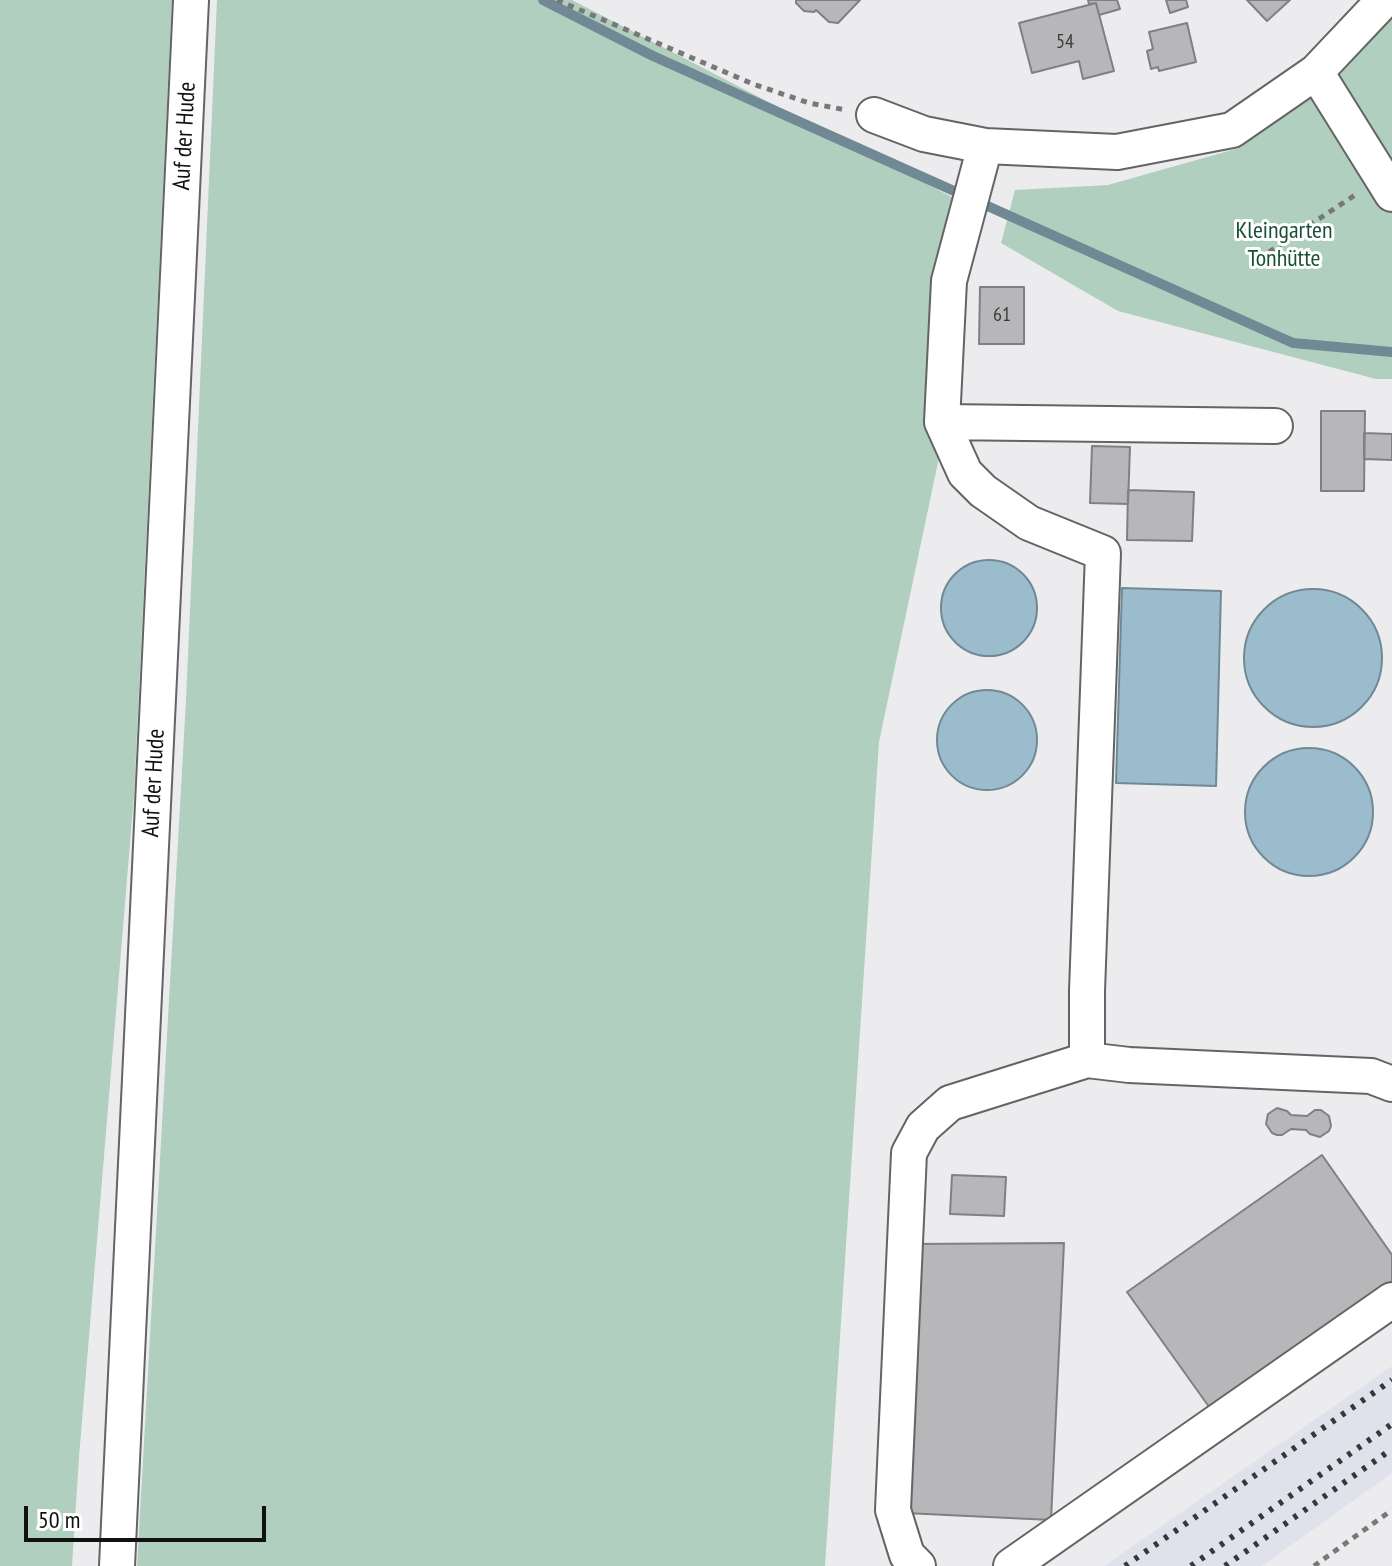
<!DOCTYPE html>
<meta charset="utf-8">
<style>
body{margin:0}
#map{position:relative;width:1392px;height:1566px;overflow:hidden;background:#ececee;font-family:"PT Sans Narrow",sans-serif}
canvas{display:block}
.scale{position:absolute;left:24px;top:1506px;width:242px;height:36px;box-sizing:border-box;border:4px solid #101111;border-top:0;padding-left:10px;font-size:24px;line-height:28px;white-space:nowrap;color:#101111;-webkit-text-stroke:6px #fff;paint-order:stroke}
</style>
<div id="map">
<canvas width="1392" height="1566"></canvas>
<div class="scale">50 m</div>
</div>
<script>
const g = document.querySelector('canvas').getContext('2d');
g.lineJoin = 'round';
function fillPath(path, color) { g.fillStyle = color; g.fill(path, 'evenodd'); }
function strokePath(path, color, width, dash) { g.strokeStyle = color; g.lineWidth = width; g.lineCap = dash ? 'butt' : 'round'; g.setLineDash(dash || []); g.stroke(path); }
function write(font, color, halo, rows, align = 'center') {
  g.font = font + ' "PT Sans Narrow",sans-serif'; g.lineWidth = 6; g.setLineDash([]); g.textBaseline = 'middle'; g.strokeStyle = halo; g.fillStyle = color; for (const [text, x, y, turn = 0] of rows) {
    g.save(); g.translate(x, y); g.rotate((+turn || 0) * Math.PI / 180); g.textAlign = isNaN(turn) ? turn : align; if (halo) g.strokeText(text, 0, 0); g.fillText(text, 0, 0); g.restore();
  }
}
const built = new Path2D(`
 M1392,1366V1473L1262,1566H1104Z`);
const green = new Path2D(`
 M0,0H172L134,795L79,1457L72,1566H0Z
 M217,0H572L975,209L948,415L879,742L825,1566H137L186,700Z
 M1392,14V379H1376L1118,311L1001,243L1015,190L1108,185L1239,148L1341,69Z`);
const water = new Path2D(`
 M941 608a48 48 0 1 1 96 0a48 48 0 1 1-96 0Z
 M1122,588L1221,591L1216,786L1116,783Z
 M1244 658a69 69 0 1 1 138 0a69 69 0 1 1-138 0Z
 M937 740a50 50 0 1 1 100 0a50 50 0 1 1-100 0Z
 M1245 812a64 64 0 1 1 128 0a64 64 0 1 1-128 0Z`);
const stream = new Path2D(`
 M543,0L653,56L1293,343L1392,352`);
const building = new Path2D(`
 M796,0H860L838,23L829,22L816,10L814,12L804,11L796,3Z
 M1088,0H1117L1120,9L1099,15L1096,3L1089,4Z
 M1166,0H1186L1188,7L1170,13Z
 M1247,0H1290L1267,21Z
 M1096,3L1114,71L1083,79L1079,61L1032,73L1019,23Z
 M1187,23L1196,62L1159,71L1158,67L1151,69L1147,51L1153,49L1149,32Z
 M980,287H1024V344H979Z
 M1321,411H1365L1364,491H1321Z
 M1364,433L1392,434V460L1364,459Z
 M1092,446L1130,447L1128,504L1090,503Z
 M1128,490L1194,492L1192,541L1127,540Z
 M1277,1108L1287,1111L1291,1115L1307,1116L1315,1110H1321L1329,1116L1331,1126L1329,1131L1320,1137L1310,1134L1306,1130L1291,1129L1282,1135H1277L1272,1133L1266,1124L1268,1114Z
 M1322,1155L1392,1255V1285L1212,1411L1127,1292Z
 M952,1175L1006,1177L1004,1216L950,1214Z
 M1064,1243L1051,1520L905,1513L913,1244Z`);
const path = new Path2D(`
 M557,0L753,84L809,103L846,110
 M1269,252L1355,195
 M1314,1566L1392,1510`);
const minor = new Path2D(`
 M1316,72L1392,194
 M874,115L924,134L985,146L1117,152L1232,130L1316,72L1384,0
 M985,146L949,281L942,422L965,473L983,491L1029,523L1103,553L1087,991V1060
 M942,422L1275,426
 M117,1566L191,0
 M918,1566L907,1555L893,1510L909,1153L923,1127L950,1103L1087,1060L1129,1065L1371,1076L1392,1084
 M1011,1566L1392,1300`);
const rail = new Path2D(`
 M1125,1566L1392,1380
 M1191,1566L1392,1424
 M1225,1566L1392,1449`);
const numberNames = [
 ["54",1065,42],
 ["61",1002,315]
];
const streetNames = [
 ["Auf der Hude",185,136,-87],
 ["Auf der Hude",154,783,-87]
];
const parkNames = [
 ["Kleingarten",1284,231],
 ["Tonhütte",1284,259]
];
fillPath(built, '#e0e2eb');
fillPath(green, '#b0cfbe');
fillPath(water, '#9bbccd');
strokePath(water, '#718995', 2);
strokePath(stream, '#718995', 10);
fillPath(building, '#b7b7b9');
strokePath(building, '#7f8081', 2);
strokePath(minor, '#646465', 38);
strokePath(path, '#787879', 5, [6, 6]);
strokePath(minor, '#fff', 34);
strokePath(rail, '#363737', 6, [4, 8]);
write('20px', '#3a3a3b', null, numberNames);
write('24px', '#101111', '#fff', streetNames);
write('24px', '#165037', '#fff', parkNames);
</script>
